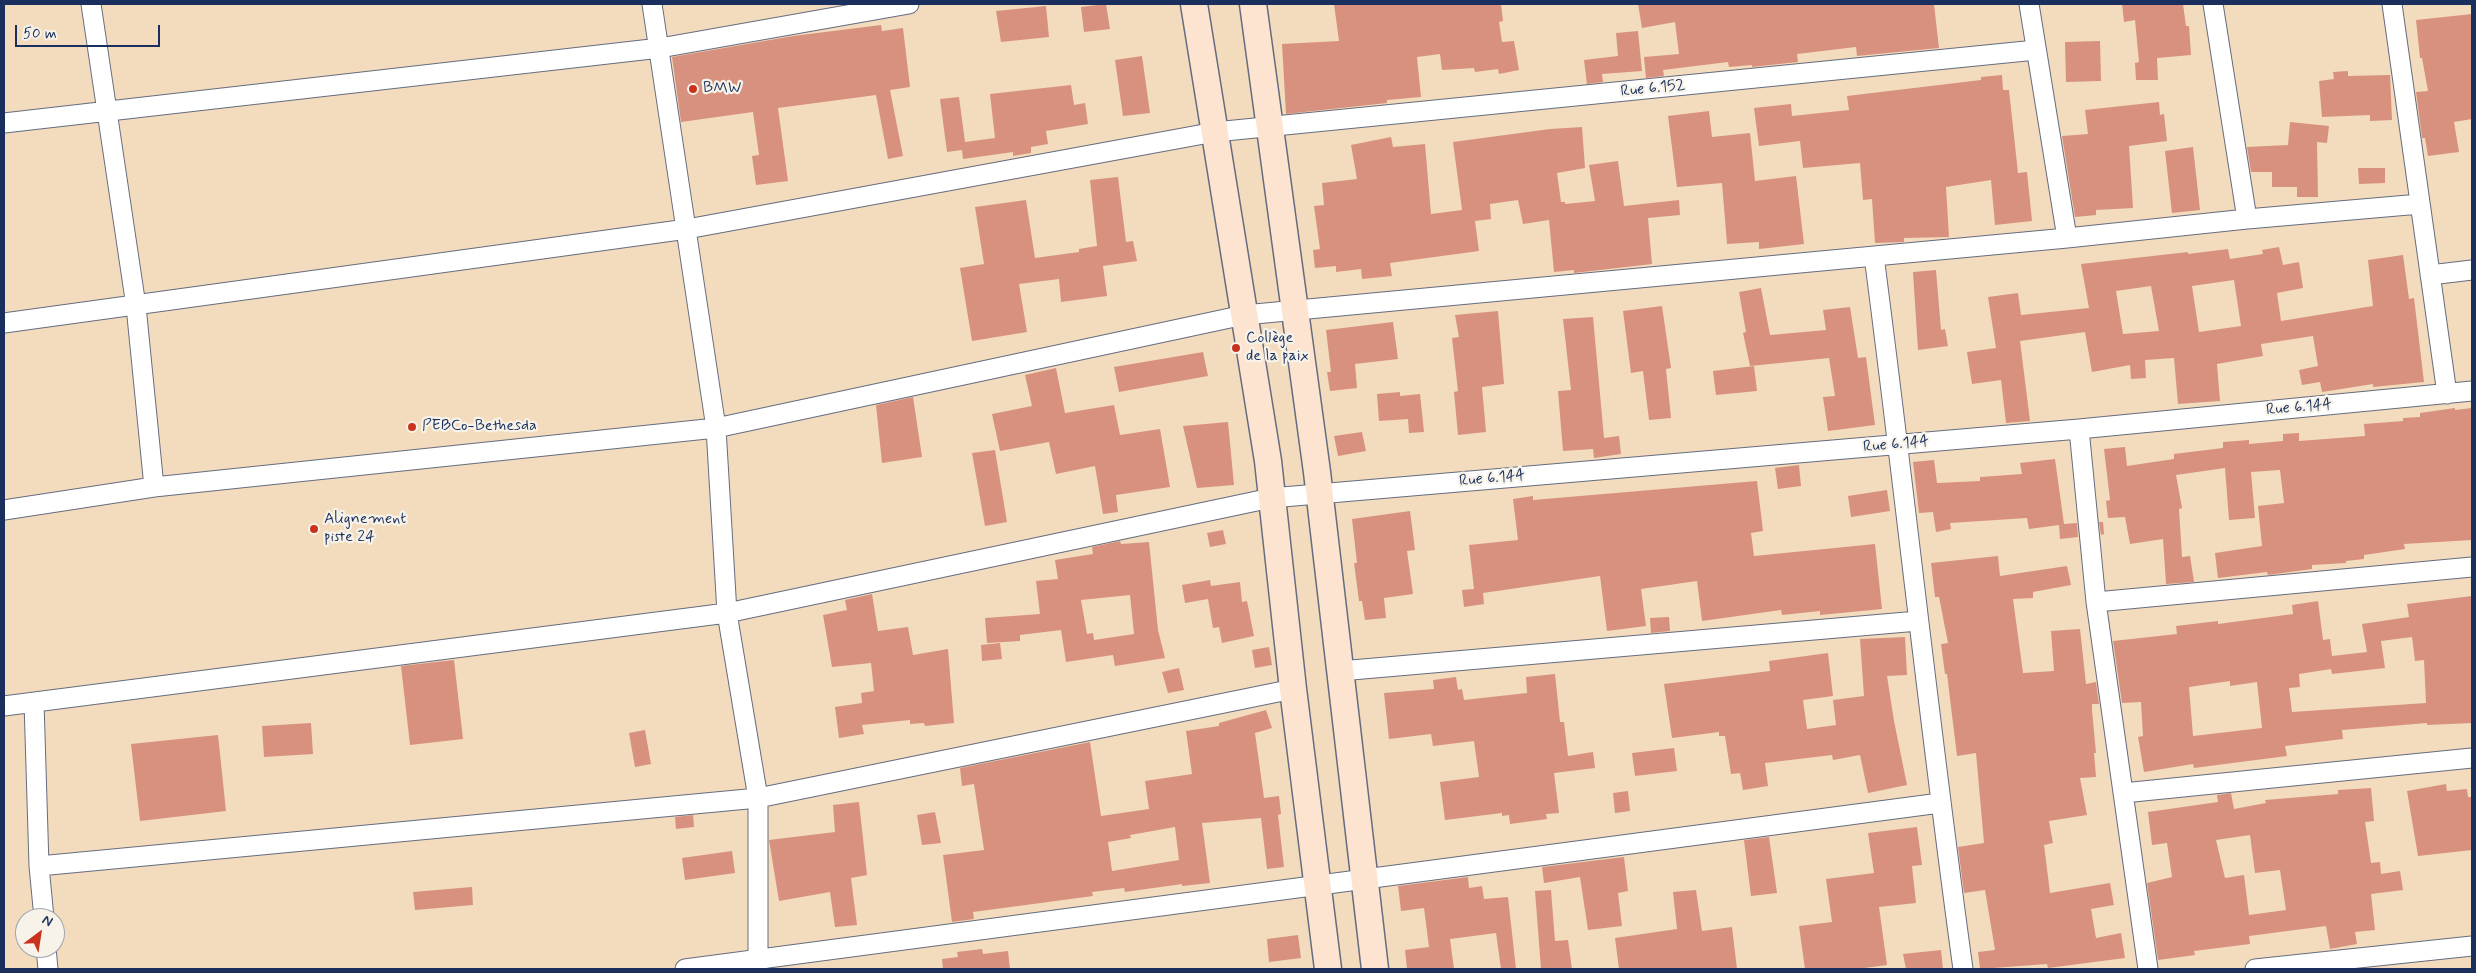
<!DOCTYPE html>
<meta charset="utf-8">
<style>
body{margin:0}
#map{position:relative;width:2476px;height:973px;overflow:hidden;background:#f2dcbd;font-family:Mynerve,sans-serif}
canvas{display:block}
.frame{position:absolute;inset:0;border:5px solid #1b2f5e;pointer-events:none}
.north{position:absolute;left:15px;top:908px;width:50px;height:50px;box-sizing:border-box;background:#f7f3e8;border:1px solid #9fa5b1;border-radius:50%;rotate:31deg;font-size:14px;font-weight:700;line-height:20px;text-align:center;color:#1b2f5e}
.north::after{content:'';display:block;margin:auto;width:18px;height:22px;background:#c8321e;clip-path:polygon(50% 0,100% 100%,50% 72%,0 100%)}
.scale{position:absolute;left:15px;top:25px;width:145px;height:22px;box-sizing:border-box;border:2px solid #1b2f5e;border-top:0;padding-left:6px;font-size:15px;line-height:18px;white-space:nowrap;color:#1b2f5e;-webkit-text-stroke:4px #f7f3e8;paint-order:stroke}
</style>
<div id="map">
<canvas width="2476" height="973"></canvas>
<div class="frame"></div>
<div class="north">N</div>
<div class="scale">50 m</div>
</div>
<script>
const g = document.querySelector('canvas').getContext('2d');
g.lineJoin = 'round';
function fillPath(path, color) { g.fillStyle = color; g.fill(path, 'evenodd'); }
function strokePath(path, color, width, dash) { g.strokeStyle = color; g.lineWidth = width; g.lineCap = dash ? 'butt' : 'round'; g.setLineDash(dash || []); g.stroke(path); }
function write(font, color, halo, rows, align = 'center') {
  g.font = font + ' Mynerve,sans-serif'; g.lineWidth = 4.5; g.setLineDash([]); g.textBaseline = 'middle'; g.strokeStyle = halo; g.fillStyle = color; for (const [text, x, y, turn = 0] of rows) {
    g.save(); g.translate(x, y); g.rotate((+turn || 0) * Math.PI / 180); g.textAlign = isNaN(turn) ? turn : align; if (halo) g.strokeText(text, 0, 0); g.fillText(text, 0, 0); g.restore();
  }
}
const building = new Path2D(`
 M1106,4L1110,29L1084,32L1081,7Z
 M1334,4H1501L1503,21L1499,22L1502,42L1514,41L1519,70L1499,74L1498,69L1475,72L1474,68L1442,70L1440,54L1417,57L1421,97L1387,100V103L1286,114L1282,44L1339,41Z
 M1638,4H1934L1939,48L1857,56L1856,47L1797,54L1798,62L1752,67V65L1729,67L1728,62L1663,70L1664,76L1646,78L1644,57L1679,54L1675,22L1642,28Z
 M2122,4H2183L2186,26H2189L2191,55L2157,58L2158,80H2136L2135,63L2139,62L2135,20L2124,22Z
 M1046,6L1049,37L1001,42L996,11Z
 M2472,14V119L2454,122L2459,152L2428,156L2425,138H2422L2416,92L2428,91L2422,58H2420L2416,20Z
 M881,25L882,31L903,28L910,87L890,90L903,156L888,159L876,95L778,108L788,181L756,185L752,156L759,155L753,112L681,122L672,57L793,36Z
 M1638,31L1642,71L1602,74L1603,82L1587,84L1584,60L1618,56L1616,33Z
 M2100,41L2101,81L2066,82L2065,42Z
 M1142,56L1150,113L1123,116L1115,60Z
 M2348,71V76L2390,75L2392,120L2370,121V115L2322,117L2319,81L2334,79L2333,72Z
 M2002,75L2003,90H2009L2018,173L2027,172L2032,221L1995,225L1991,180L1946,187L1949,237L1904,238V242L1875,243L1872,199L1863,200L1860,163L1803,168L1800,141L1759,146L1754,108L1791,104L1792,116L1849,110L1847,96L1981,80V77Z
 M1071,85L1074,105L1085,103L1088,124L1046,131L1048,144L1031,147V153L1013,156V152L963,159L962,150L947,152L940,99L959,97L965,142L995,138L990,94Z
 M2159,102L2160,115L2164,114L2167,141L2129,146L2133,208L2096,210V215L2075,217L2062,136L2088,134L2085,110Z
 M1709,111L1712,137L1750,133L1755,181L1796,176L1804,244L1759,249V242L1727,244L1722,183L1677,187L1668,116Z
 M2290,122L2329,126L2327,143L2317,142L2318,197H2297V187H2272V172H2251L2247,147L2288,145Z
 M1582,127L1585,168L1557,173L1561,202H1565V204L1595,201L1589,165L1618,161L1624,206L1679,200L1680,215L1648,218L1652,264L1574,273V270L1554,272L1549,220L1523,224L1518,200L1490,204L1491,219L1475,221L1479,251L1390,263L1392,276L1362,279L1361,269L1336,272V266L1315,268L1313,250L1320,249L1314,206L1324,205L1322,183L1357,179L1351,145L1391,137L1393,147L1425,144L1431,214L1462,210L1453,142L1550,129Z
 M2193,147L2200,210L2172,213L2165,151Z
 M2358,168H2385V183L2359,184Z
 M1118,177L1126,242L1133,241L1137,261L1103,266L1107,296L1061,302L1059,279L1019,284L1027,332L972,341L960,268L984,264L975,207L1026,200L1035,258L1079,252V249L1097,246L1090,180Z
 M2279,247L2283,265L2299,262L2303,288L2277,293L2281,321L2373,306L2368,260L2403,255L2409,299L2414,298L2424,382L2373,387V384L2322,392L2320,382L2302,385L2299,370L2318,366L2313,336L2261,344L2263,356L2217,364L2220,401L2178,404L2174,358L2145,360L2146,378L2131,379L2130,365L2092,372L2085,332L2020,341L2030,421L2006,423L2001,380L1972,384L1967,352L1996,348L1988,297L2018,293L2021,315L2089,308L2081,264L2188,252V254L2228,249L2230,259L2263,254L2262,250ZM2234,280L2241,326L2199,332L2192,286ZM2151,286L2159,331L2123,334L2116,291Z
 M1936,270L1941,330L1945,329L1948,346L1918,350L1913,272Z
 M1761,288L1770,335L1826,330L1823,310L1850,307L1858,358L1866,357L1875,425L1828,431L1823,397L1835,396L1829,358L1750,366L1743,333L1746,332L1739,292Z
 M1662,306L1671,368L1666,369L1671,418L1649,420L1643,371L1631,373L1623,311Z
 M1498,311L1504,384L1482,387L1486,432L1458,435L1454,392L1458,391L1452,338L1459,337L1455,315Z
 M1593,317L1604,438L1619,436L1621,454L1594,458L1593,449L1563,451L1558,391L1571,390L1563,319Z
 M1393,322L1398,359L1355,364L1357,388L1330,391L1327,372H1331L1326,330Z
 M1203,352L1208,376L1119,392L1114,367Z
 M1754,366L1757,391L1716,395L1713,371Z
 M1056,368L1065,413L1114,405L1120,435L1160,429L1170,487L1116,495L1118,512L1103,514L1095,466L1056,474L1049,442L1000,451L992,414L1032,406L1025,375Z
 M1400,392V396L1420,394L1424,432L1409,433L1408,419L1379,421L1377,394Z
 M913,397L922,457L882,463L876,405Z
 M2455,408V410L2472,408V540L2404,544L2405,549L2364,555V559L2346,561V563L2312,565V569L2268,575L2267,572L2218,578L2215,553L2262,546L2258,506L2284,503L2280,470L2251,472L2255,518L2229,520L2225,468L2176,475L2182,508L2179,509L2182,557L2190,556L2194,582L2166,584L2163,539L2130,544L2125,517L2108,518L2106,501L2110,500L2104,449L2125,447L2127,466L2174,459V454L2223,448V442L2249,440V444L2283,441V434L2299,433V441L2365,436L2364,424L2403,421V418L2420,417V413Z
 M1228,422L1234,485L1197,488L1183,426Z
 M1362,432L1366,451L1338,456L1334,436Z
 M995,450L1007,522L985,526L972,453Z
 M2055,459L2064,524L2077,523L2078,537L2060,539L2059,525L2029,529L2027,518L1950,523L1951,529L1936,532L1933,512L1919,513L1913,462L1934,460L1937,483L1980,481V477L2022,474L2020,463Z
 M1799,465L1801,486L1778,489L1775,468Z
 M1757,481L1763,531L1751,533L1754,556L1875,544L1882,609L1820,615V611L1782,615L1781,610L1702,621L1697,581L1641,589L1646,626L1607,631L1600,576L1483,593L1484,604L1464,607L1462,590L1474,589L1469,545L1518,540L1513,499L1533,496V500Z
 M1887,490L1890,511L1851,517L1848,496Z
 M1410,511L1415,550L1407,551L1413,594L1384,598L1386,618L1365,620L1362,601H1359L1354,563H1357L1352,519Z
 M2099,522H2103L2104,534L2101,535Z
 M1223,530L1226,544L1210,547L1207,533Z
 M1120,541L1121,544L1149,542L1158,630L1165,658L1115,666L1113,655L1066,662L1061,630L1020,635V641L987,643L985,618L1040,614L1036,581L1058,579L1055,560L1093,554L1092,547ZM1130,595L1134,634L1094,640L1093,633L1087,634L1081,600Z
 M1998,556L2000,576L2067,566L2071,585L2033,592V598L2013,599L2023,673L2054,671L2051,631L2080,629L2086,684L2096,682L2099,704H2092V710L2096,753H2094L2096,777L2080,778L2087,815L2049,821L2053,843L2044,845L2050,893L2110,883L2114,905L2091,909L2096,938L2121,933L2125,958L2048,968L2047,964L1980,969L1978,952L1995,950L1985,890L1964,893L1958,847L1984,843L1976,753L1957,756L1947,674H1945L1941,644L1948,643L1939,597H1935L1931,563Z
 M1210,580L1211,586L1240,582L1242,602L1247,601L1254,636L1222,643L1219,627L1213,628L1208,599L1185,603L1182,585Z
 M872,594L878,631L908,627L913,655L948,649L954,723L925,726L924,723L910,724V720L862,725L864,734L839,738L835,707L862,703L861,693L874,691L871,663L832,667L823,615L847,610L845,600Z
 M2472,596V723L2427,725V723L2342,730L2343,739L2285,746L2287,756L2194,768L2193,764L2144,772L2138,737L2143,736L2141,702L2122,703L2113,641L2177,634L2176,626L2218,621V624L2293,614L2292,605L2318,601L2323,640L2330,639L2332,656L2367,652L2362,624L2409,617L2407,604ZM2412,637L2415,661L2424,660L2426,703L2292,712L2289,688L2300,687L2299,674L2331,669L2332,674L2385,668L2381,641ZM2230,681V686L2257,682L2262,728L2193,736L2189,687Z
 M1669,617L1670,631L1651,633L1650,618Z
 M1905,637L1907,675L1887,676L1894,721L1907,785L1868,793L1860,755L1833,760L1832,755L1765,763L1768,786L1743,790L1740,773L1731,774L1725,736H1719V732L1672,738L1664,684L1770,671L1769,661L1828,653L1833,696L1803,700L1807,729L1836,725L1833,700L1864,696L1860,639Z
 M1000,643L1002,659L982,661L981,645Z
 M1269,647L1272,665L1255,668L1252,650Z
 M454,660L463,739L410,745L401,666Z
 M1179,668L1184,690L1168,693L1162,672Z
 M1555,674L1560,722H1564L1568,756L1593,752L1595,768L1554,773L1559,813L1546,814L1547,819L1510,824L1509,815L1502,816V813L1445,820L1440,782L1479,777L1474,741L1433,746L1431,734L1389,739L1384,693L1434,689L1433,680L1456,677L1458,690L1462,689L1464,700L1527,693L1526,677Z
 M1266,710L1272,728L1255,733L1264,798L1279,796L1281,814L1278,815L1284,867L1267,869L1261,818L1202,823L1210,883L1182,886V884L1125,892L1124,888L1092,892L1093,896L973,912L974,919L952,922L943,855L984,850L974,784L962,786L960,768L1090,742L1101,816L1149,809L1145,781L1192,774L1186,731L1219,726V723ZM1175,827L1179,860L1112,871L1108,842L1131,838L1130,835Z
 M311,723L313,754L264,757L262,726Z
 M645,730L651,764L635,767L629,733Z
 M218,735L226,811L140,821L131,744Z
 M1674,748L1677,771L1635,776L1632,753Z
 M2446,784L2447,791L2467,789L2468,797H2472V850L2418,856L2407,791Z
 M2371,788L2374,821L2365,822L2371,863L2380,862L2381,874L2400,871L2403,890L2371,894L2375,930L2355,932L2357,944L2330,949L2326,926L2249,936L2250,944L2194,951L2195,955L2158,960L2147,883L2172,877L2167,843L2152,845L2148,812L2218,802L2217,795L2231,793L2234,809L2266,803L2265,800L2338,794V790ZM2250,835L2255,873L2280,870L2286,910L2249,915L2244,875L2225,878L2216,840Z
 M1628,791L1630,811L1615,813L1613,793Z
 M859,802L867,875L851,878L857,925L835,927L830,892L779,901L769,840L835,832L833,805Z
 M935,812L941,843L922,845L917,815Z
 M693,815L694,827L676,829L675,817Z
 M1917,827L1922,865L1912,866L1916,903L1879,907L1887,965L1857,969H1805L1799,926L1832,922L1826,879L1874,873L1868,833Z
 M1769,837L1777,893L1751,896L1744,840Z
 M732,851L735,873L685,880L682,858Z
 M1624,857L1628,891L1618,893L1622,926L1588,930L1580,877L1544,883L1542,867Z
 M1468,877L1469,888L1482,886L1484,899L1508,897L1516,969H1501L1496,933L1450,939L1454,969H1407L1405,950L1429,947L1424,908L1401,911L1398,886Z
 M472,887L473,905L415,910L413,892Z
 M1551,890L1555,941L1568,940L1572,969H1541L1535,891Z
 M1696,890L1702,931L1732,927L1737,969H1619L1615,938L1677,929L1673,892Z
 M1298,935L1301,958L1269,962L1267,939Z
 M982,949L983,954L1008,951L1010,969H943L942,959L958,957L957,952Z
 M1941,950L1943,969H1906L1903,954Z`);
const minor = new Path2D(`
 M91,4L136,306L154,487
 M652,4L716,428L727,613L758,798V969
 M2029,4L2067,238
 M2213,4L2247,219
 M2392,4L2447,394
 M4,123L660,48L909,4
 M1874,256C1905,493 1930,732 1963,969
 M2430,275L2472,270
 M4,323L687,229L1215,132L2036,50
 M2079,429L2096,602L2148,969
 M4,510L154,487L716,428L1244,315L2067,238L2247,219L2420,204
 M2096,602L2472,567
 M1340,671L1918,621
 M34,702L39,866L44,918
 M4,706L727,613L1271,498L2079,429L2472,391
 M2123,793L2472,758
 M39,866L758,798L1293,689
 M46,948L48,969
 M685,969L1940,803
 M2255,969L2472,946`);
const secondary = new Path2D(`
 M1194,4L1268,461L1293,689L1328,969
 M1253,4L1317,472L1375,969`);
const markers = [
 [693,89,5,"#c8321e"],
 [1236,348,5,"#c8321e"],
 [412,427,5,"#c8321e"],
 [314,529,5,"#c8321e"]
];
const poiNames = [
 ["BMW",703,89],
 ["Collège",1246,339],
 ["de la paix",1246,357],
 ["PEBCo-Bethesda",422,427],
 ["Alignement",324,520],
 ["piste 24",324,538]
];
const streetNames = [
 ["Rue 6.152",1653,89,-6],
 ["Rue 6.144",2299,408,-5],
 ["Rue 6.144",1896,445,-5],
 ["Rue 6.144",1492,479,-5]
];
fillPath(building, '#d8917f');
strokePath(minor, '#666c7f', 21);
strokePath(secondary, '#666c7f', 29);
strokePath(minor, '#fff', 19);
strokePath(secondary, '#fde4d0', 26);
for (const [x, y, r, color] of markers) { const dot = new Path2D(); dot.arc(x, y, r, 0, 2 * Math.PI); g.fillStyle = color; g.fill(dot); strokePath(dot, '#f7f3e8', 2); }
write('16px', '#1b2f5e', '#f7f3e8', poiNames, 'left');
write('16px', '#1b2f5e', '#f7f3e8', streetNames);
</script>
